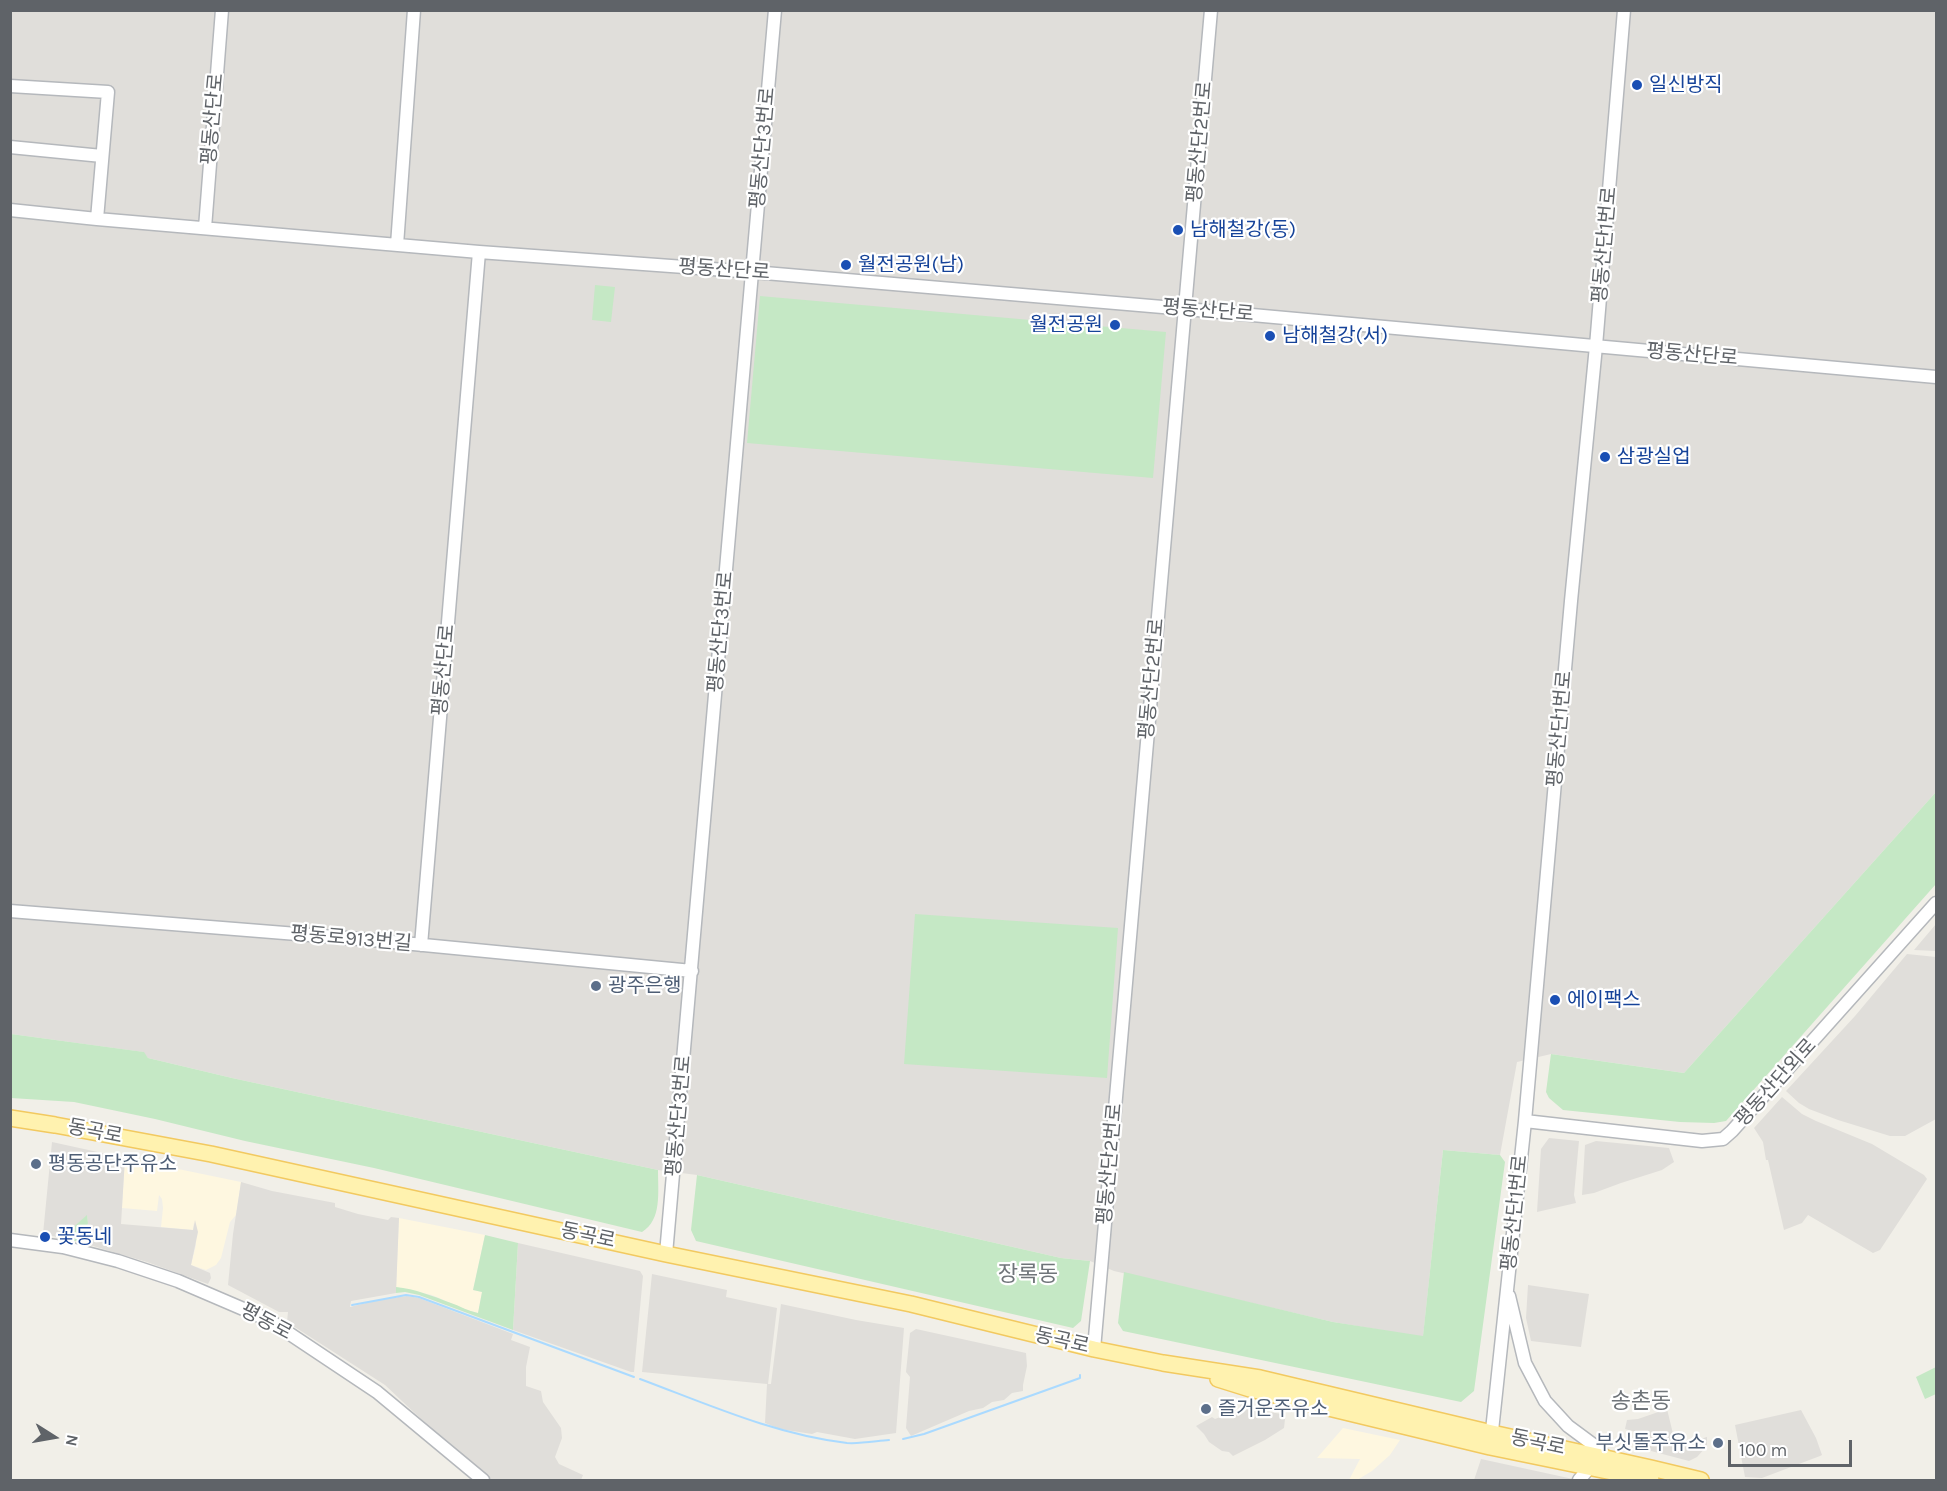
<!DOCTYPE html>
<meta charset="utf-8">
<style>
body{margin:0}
#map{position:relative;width:1947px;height:1491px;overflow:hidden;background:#f1efe8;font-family:Karla,sans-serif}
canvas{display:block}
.frame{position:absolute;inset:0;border:12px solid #5f6368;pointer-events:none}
.north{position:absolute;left:24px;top:1407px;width:60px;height:60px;-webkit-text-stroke:4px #fff;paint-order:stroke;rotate:101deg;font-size:16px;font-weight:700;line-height:24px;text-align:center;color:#5f6368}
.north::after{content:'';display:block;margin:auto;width:21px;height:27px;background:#5f6368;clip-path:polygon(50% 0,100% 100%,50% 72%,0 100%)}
.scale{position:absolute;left:1728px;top:1440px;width:124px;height:27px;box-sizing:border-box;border:3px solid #5f6368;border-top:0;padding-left:8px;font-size:18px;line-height:21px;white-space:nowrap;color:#5f6368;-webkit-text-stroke:4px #fff;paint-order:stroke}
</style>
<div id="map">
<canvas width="1947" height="1491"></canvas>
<div class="frame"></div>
<div class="north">N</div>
<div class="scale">100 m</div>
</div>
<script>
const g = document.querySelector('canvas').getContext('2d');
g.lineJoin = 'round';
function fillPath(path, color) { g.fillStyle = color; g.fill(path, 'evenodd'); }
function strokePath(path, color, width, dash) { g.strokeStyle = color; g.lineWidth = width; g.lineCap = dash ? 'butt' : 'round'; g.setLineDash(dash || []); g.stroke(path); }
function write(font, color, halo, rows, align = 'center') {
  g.font = font + ' Karla,"Noto Sans KR",sans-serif'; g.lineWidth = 4.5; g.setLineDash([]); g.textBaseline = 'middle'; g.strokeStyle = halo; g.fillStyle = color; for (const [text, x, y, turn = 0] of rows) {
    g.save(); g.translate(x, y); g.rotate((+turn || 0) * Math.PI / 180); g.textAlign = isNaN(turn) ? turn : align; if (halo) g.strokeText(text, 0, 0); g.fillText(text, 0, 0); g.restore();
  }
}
const commercial = new Path2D(`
 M125,1158L241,1182L236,1215L230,1222L221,1258L216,1265L206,1270L191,1265L196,1245L194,1222L193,1230L161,1227L163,1208L162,1199L159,1195L157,1211L122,1208Z
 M399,1218L485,1235L473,1290L482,1292L478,1313L467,1310L432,1295L396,1287Z
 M1343,1428L1400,1440L1390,1455L1372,1471L1357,1480H1349L1360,1459L1317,1458Z`);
const industrial = new Path2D(`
 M10,11H1936V792L1684,1073L1551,1054L1517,1062L1500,1155L1443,1150L1423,1337L1333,1322L1114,1271L1090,1261L1061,1258L697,1175L658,1170L232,1078L148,1058L143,1052L11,1034Z
 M1936,924V951L1914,950Z
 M1907,954L1936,957V1119L1905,1136H1890L1838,1120L1809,1109L1799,1103L1786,1091L1855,1016Z
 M1782,1097L1802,1114L1816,1121L1872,1144L1924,1175L1927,1179L1880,1250L1873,1253L1808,1215L1802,1223L1784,1230L1768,1160H1766L1763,1142L1754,1128Z
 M1549,1138L1579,1141L1574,1195L1576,1203L1537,1212L1541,1149Z
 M1596,1141L1669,1148L1674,1162L1662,1170L1621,1183L1594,1193L1582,1195L1585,1145Z
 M52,1142L125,1158L121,1224L193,1230L195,1220L198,1232L191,1265L210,1273L211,1278L208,1284L147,1262L83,1243L88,1223L87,1216L69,1231L67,1239L43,1234Z
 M241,1182L272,1191L335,1203V1207L358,1214L388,1220L391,1217L399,1218L396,1293L351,1301L350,1307L382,1299L407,1296L419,1298L513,1334L511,1340L530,1347L526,1367V1386L541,1391L543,1402L561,1428L562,1438L555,1457L559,1464L583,1475L581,1480H494L489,1479L438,1435L385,1385L287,1322L288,1312H279L228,1285L233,1234Z
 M518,1243L640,1271L643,1276L634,1372H631L513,1330Z
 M652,1274L727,1290L726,1297L777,1308L768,1384H771L781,1304L856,1320L904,1328L896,1433L855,1439L817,1432L812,1434L780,1429L765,1423L767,1384L642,1372Z
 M1528,1285L1589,1294L1581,1347L1531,1341L1526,1318Z
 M916,1329L1026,1353L1027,1366L1023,1385V1391L1012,1393L1004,1400L992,1402L983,1408L969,1411L911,1436L906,1428L910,1377L906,1372L910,1333Z
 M1241,1404L1268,1409L1270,1412L1281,1414L1285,1419L1284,1428L1265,1440L1233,1456L1229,1452L1222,1451L1209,1442L1204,1434L1196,1426L1212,1417L1215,1419L1239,1410Z
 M1667,1409L1676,1446L1707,1437V1446L1697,1457L1689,1461L1636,1447L1640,1433L1625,1429L1627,1420L1638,1419Z
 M1801,1410L1816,1438L1822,1455L1820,1456L1762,1478L1745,1477L1735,1425Z
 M1481,1459L1573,1479L1474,1480Z`);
const green = new Path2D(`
 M595,285L615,287L611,322L592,320Z
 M760,296L1166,332L1153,478L747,443Z
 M1936,792V884L1726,1121L1714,1123L1680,1122L1563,1110L1549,1098L1546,1092L1551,1054L1684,1073Z
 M915,914L1118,928L1107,1078L904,1064Z
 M11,1034L144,1052L148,1058L232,1078L658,1170C658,1192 662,1220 642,1232L374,1168L245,1141L155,1119L74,1102L11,1098Z
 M1443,1150L1500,1155L1505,1162L1474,1391L1461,1402L1123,1331L1118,1323L1124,1272L1333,1322L1423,1336Z
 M697,1175L1061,1258L1090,1261L1081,1321L1073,1328L696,1241L691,1230Z
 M87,1215L88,1223L83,1243L67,1239L69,1231Z
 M485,1235L518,1243L513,1330L419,1295L405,1292L396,1293V1287C415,1289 433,1296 451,1303C460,1306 468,1311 478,1313L482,1292L473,1290Z
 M1936,1367V1394L1925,1399L1916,1377Z`);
const stream = new Path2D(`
 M352,1305L406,1295L419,1297L634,1377
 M640,1379C707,1404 776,1435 847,1443C861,1444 876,1441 889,1440
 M903,1439L924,1434L1080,1378V1375`);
const minor = new Path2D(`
 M10,86L108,92L97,219
 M10,147L102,156
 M10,210L97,219L479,252L753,272L1186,309L1936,377
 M205,228L222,10
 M397,245L414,10
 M10,911L372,940L692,971
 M421,945L479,252
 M1525,1121L1702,1141L1723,1139L1732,1131L1936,903
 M10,1240L63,1247L118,1261L178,1281L269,1320L377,1392L483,1480
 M666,1254L775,10
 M1509,1296L1525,1363L1545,1401L1568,1426L1595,1446L1607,1458L1590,1467L1579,1480
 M1094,1349L1211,10
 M1491,1440L1525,1121L1571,601L1596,346L1624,10`);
const major = new Path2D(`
 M10,1118L55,1125L211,1154L666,1254L911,1304L1094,1349L1163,1363L1260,1378L1492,1433L1651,1468L1701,1480
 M1218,1379L1250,1389L1490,1447L1651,1480`);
const markers = [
 [1637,85,6,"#1a4fb4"],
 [1178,230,6,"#1a4fb4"],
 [846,265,6,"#1a4fb4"],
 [1115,325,6,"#1a4fb4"],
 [1270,336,6,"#1a4fb4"],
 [1605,457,6,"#1a4fb4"],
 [596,986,6,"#5c6f8a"],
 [1555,1000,6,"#1a4fb4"],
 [36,1164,6,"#5c6f8a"],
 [45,1237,6,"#1a4fb4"],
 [1206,1409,6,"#5c6f8a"],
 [1718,1443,6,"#5c6f8a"]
];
const transitNames = [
 ["일신방직",1649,85],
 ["남해철강(동)",1190,230],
 ["월전공원(남)",858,265],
 ["월전공원",1103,325,"right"],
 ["남해철강(서)",1282,336],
 ["삼광실업",1617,457],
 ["에이팩스",1567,1000],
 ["꽃동네",57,1237]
];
const streetNames = [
 ["평동산단로",213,119,-85],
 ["평동산단2번로",1200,142,-85],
 ["평동산단3번로",763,148,-85],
 ["평동산단1번로",1605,245,-85],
 ["평동산단로",724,270,4],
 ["평동산단로",1208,311,5],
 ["평동산단로",1692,355,5],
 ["평동산단3번로",721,632,-85],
 ["평동산단로",444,670,-85],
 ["평동산단2번로",1152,679,-85],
 ["평동산단1번로",1560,729,-85],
 ["평동로913번길",351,939,5],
 ["평동산단외로",1776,1083,-48],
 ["평동산단3번로",679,1116,-85],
 ["동곡로",95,1132,11],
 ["평동산단2번로",1110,1164,-85],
 ["평동산단1번로",1515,1213,-84],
 ["동곡로",588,1236,12],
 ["평동로",266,1322,28],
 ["동곡로",1062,1341,13],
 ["동곡로",1538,1443,12]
];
const serviceNames = [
 ["광주은행",608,986],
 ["평동공단주유소",48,1164],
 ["즐거운주유소",1218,1409],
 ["부싯돌주유소",1706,1443,"right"]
];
const quarterNames = [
 ["장록동",1028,1275],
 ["송촌동",1641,1402]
];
fillPath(commercial, '#fef7e0');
fillPath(industrial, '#e0deda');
fillPath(green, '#c5e8c5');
strokePath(stream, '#aadaff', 2);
strokePath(minor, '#b5b8bc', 15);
strokePath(major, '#f2c960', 18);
strokePath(minor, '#fff', 12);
strokePath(major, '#fff2af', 15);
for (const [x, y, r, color] of markers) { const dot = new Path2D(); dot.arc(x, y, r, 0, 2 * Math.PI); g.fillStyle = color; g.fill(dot); strokePath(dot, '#fff', 2); }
write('20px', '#164399', '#fff', transitNames, 'left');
write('20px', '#5f6368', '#fff', streetNames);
write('20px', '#4e5e75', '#fff', serviceNames, 'left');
write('22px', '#70757a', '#fff', quarterNames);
</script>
